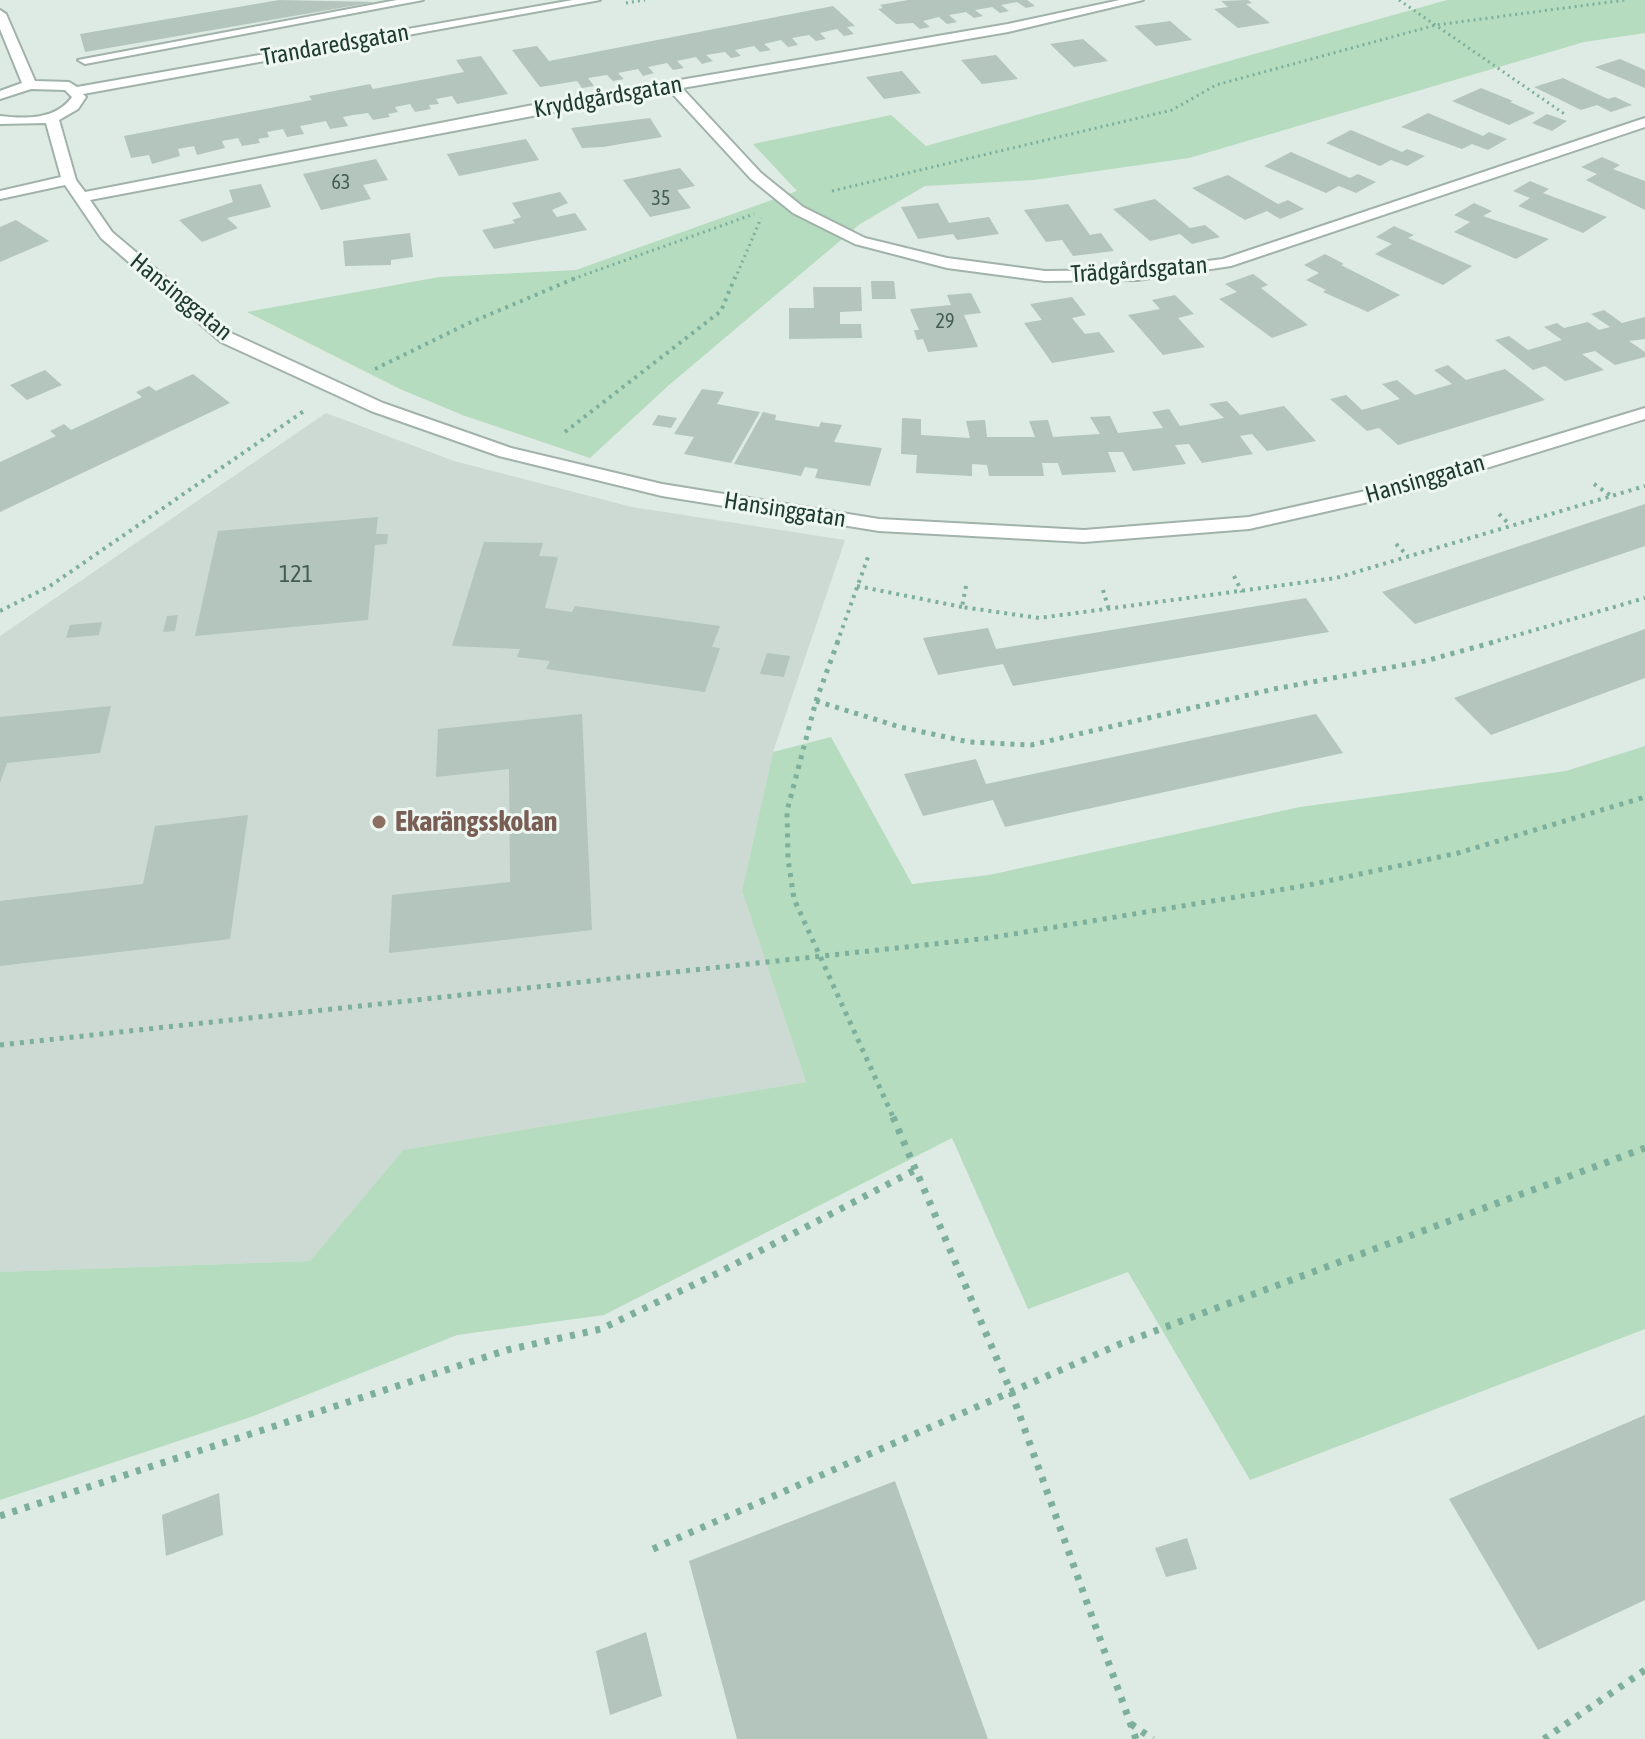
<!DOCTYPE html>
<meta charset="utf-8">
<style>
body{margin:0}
canvas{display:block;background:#deeae4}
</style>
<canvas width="1645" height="1739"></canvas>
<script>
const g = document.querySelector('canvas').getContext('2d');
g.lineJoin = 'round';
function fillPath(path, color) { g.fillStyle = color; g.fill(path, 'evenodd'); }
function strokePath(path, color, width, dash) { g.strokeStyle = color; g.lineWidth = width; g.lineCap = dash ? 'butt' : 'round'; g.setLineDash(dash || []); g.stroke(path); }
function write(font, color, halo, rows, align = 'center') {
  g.font = font + ' "Asap Condensed",sans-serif'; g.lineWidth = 6; g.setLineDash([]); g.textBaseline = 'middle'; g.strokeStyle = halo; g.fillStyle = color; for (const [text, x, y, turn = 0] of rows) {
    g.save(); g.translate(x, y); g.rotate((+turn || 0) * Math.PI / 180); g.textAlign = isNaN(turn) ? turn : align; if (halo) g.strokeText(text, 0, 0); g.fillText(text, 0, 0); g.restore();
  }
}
const built = new Path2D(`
 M326,413L454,461L632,507L845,540L773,752L742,891L806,1082L403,1150L310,1261L0,1272V636Z`);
const green = new Path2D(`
 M1447,0H1645V33L1584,42L1189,158L1034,180L925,186L860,224L669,385L590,458L465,416L400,389L247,312L439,277L576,270L797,191L753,144L891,115L926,146Z
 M831,737L912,884L989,875L1300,807L1566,771L1645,746V1329L1250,1480L1128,1272L1028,1309L952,1138L604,1315L457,1335L251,1417L0,1500V1272L310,1261L403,1150L806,1082L742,891L773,752Z`);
const building = new Path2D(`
 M279,0L375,2L85,52L80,34Z
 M908,0H1027L1035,6L1026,8L1017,2L1001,5L1009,11L1000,13L992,7L975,10L983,16L974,18L966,12L949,15L957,22L947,24L939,17L923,21L930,27L920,29L913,23L896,24L878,9L883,8L880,5Z
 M1248,0L1252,3L1246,4L1270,23L1238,28L1214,9L1228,7L1221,1Z
 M833,6L855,26L847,27L854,34L844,36L837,29L820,33L826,39L816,41L809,35L792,38L798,45L788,47L781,40L764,44L771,50L760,52L754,46L735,50L741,56L731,58L725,52L706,55L713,61L702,64L696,57L677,61L684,68L673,70L667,63L648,67L654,73L643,76L638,69L618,73L624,79L613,81L607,75L588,78L594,86L582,88L577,81L540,87L512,50L537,46L549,61Z
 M1170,21L1192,40L1156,46L1134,26Z
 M1083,39L1108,61L1074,67L1050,44Z
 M996,55L1018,79L982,84L961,60Z
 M481,56L508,94L457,104L452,96L436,99L439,104L429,105L431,109L415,112L410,104L395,107L398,112L388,114L390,117L373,120L368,113L353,115L343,117L348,126L330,129L326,121L300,126L304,134L287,137L283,129L267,132L269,137L258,139L260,143L242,146L238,138L222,141L225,148L197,155L194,146L178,149L180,156L152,164L149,155L131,158L124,136L312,100L309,96L370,84L373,89L464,72L456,60Z
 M1620,59L1645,70V88L1595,67Z
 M902,71L921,93L884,99L866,77Z
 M1563,78L1608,99L1615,97L1632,105L1611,112L1597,105L1581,110L1534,87Z
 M1481,88L1513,101L1510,102L1535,113L1509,125L1452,101Z
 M1428,113L1483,136L1489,132L1507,139L1488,150L1472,144L1462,149L1401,127Z
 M1547,114L1567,121L1552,131L1532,123Z
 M650,118L662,137L603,147L582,148L571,128Z
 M1351,130L1402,152L1407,149L1425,156L1407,166L1391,160L1380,166L1326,143Z
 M526,139L539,160L459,176L447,154Z
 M1291,152L1350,178L1358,174L1376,182L1356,193L1339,186L1326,193L1264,166Z
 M1602,157L1620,165L1613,169L1645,181V210L1586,180L1597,174L1581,167Z
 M376,159L388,180L363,185L371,199L321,210L303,174Z
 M680,168L695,186L677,190L691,208L650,217L623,180Z
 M1228,175L1278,204L1288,200L1304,209L1280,219L1267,211L1245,220L1192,188Z
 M1530,181L1549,189L1543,193L1607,217L1583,233L1518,206L1530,198L1513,191Z
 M261,184L271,207L227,218L238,228L202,242L179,220L233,202L229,190Z
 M560,192L568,203L552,210L557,217L575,213L587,230L494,249L482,230L515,223L512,220L521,217L512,203Z
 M1155,199L1190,228L1205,225L1220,237L1192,244L1180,234L1150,241L1113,209Z
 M938,203L949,223L989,217L999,234L957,240L953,234L918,239L901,207Z
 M1474,203L1492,211L1483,216L1549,239L1516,259L1454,232L1470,222L1454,215Z
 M1068,204L1090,235L1101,233L1114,251L1073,256L1062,240L1046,242L1024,210Z
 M16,220L49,241L0,262V227Z
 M1394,226L1414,235L1408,238L1472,266L1443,285L1375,254L1392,244L1376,237Z
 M410,233L413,257L391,260V265L345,266L343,241Z
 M1325,254L1344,264L1341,265L1400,295L1368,312L1323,292L1326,290L1306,280L1319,273L1304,265Z
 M1253,274L1268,285L1261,288L1308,325L1272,338L1219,299L1237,292L1225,284Z
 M871,281H894L896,299H872Z
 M813,287H861L862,311L840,312V324H861L862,338L789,339V308H814Z
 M971,293L981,313L964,315L978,347L928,352L923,339L917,340L914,330H919L910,309L951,305L947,295Z
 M1175,295L1194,314L1178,318L1205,347L1163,355L1128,315L1160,309L1152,300Z
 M1072,297L1086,315L1072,318L1085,334L1099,332L1115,352L1052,363L1024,323L1042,320L1030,304Z
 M1604,310L1622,323L1645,317V339L1629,341L1645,352V357L1615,365L1595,351L1582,354L1604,370L1565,381L1545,366L1533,370L1495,340L1509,336L1528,350L1562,340L1544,327L1557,323L1564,328L1588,322L1599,330L1610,327L1591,314Z
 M1448,365L1466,380L1505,369L1545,400L1398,445L1379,428L1367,431L1330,399L1346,395L1362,410L1400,399L1382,384L1397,380L1415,395L1452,384L1434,370Z
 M45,370L62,385L27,400L10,385Z
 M193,374L230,403L0,512V462L56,436L50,431L64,424L71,430L142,397L136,392L149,386L156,391Z
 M702,389L724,392L717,404L760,412L731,463L684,454L694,437L674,434Z
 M1227,401L1240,415L1284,406L1316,441L1267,451L1252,434L1240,436L1253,454L1202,463L1189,444L1175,445L1186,464L1133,471L1123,452H1108L1116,472L1062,475L1058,463H1042L1044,476H989L987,465L972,464V476L916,473L917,455L901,454L902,418L921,419V435L970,438L966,421L985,420L987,437H1035L1029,421L1048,420L1053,437L1100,434L1090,417L1110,416L1118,433L1163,428L1152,412L1169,409L1180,426L1224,418L1209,404Z
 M763,412L776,415L775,420L819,427L821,422L842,425L834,442L882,448L870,486L815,478L818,469L805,467L801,476L734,464Z
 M658,415L677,418L671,428L652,425Z
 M1645,504V546L1415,624L1382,592Z
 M378,517L376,534H388L387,544L375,545L368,620L195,636L218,531Z
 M484,542L543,543L539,556L558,557L545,608L572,612L575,606L720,626L712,647L720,648L705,692L546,669L550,661L517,657L520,649L452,646Z
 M1306,598L1329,632L1013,686L1003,664L938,675L923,638L988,628L996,649Z
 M178,615L175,631L163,632L167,616Z
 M102,622L99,635L66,638L70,625Z
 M1645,629V678L1491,735L1454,698Z
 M767,653L790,656L784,677L760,674Z
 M111,706L100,753L7,763L0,783V717Z
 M582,714L592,930L389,953L392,895L510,882L509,769L436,777L438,729Z
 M1316,714L1343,753L1005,827L993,800L923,816L904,774L976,759L986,784Z
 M248,815L230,939L0,966V901L143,884L155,826Z
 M1645,1415V1600L1538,1650L1449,1499Z
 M895,1481L988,1739H737L689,1561Z
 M219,1493L223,1535L166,1556L162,1515Z
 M1187,1538L1197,1569L1166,1577L1155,1548Z
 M646,1632L662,1696L610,1715L596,1651Z`);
const pathFar3 = new Path2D(`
 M1399,0L1566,115
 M626,3L645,0
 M832,191L1172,110L1216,85L1436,25L1625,0
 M573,279L754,214
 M735,279L761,218`);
const pathFar2 = new Path2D(`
 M375,369L467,324L578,277
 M565,432L721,311L735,277
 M1594,484L1610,495
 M1499,514L1510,525
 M1396,544L1408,556
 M1234,576L1242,592
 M857,586L962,607
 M966,586L962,607L1039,618L1336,578L1645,486
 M1103,590L1109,610
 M0,611L50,586L304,411
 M837,643L868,557
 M1490,643L1645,598`);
const pathFar1 = new Path2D(`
 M838,641L816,701L787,811L788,859L794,899L894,1119
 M816,701L900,727L969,742L1031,745L1274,689L1425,661L1498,641
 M0,1045L989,938L1309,885L1458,853L1645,797`);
const path = new Path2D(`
 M893,1117L1012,1394L1136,1739
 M0,1516L507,1350L601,1329L716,1274L917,1169
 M653,1549L1120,1344L1645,1148
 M1131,1724L1153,1739
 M1544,1739L1645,1670`);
const minor = new Path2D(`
 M397,0H423L85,64L78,60Z
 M573,0H600L83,94L86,97L78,109L59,120L76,180L85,192L528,106L1008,24L1120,0H1143L1008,32L682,88L761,173L803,207L865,238L947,258L1045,271L1137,270L1223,259L1645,118V127L1231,266L1137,280L1045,281L947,268L855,244L793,213L751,179L669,90L90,200L112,232L233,334L383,403L511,448L662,484L879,519L1084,530L1249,517L1388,486L1645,408V419L1399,495L1249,529L1084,542L879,531L662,496L499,456L371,411L221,342L101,238L65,185L0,199V191L61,177L46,123L0,124V116C25,119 56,120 72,97L65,90L31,89L0,99V91L22,83L0,29V10L6,14L35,81L69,82L77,87Z`);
const markers = [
 [379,822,8,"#8d6e63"]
];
const farNumbernames = [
 ["63",341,183],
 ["35",661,199],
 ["29",945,322]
];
const farStreetnames = [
 ["Trandaredsgatan",335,45,-10],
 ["Kryddgårdsgatan",608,97,-10],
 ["Trädgårdsgatan",1139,270,-4],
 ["Hansinggatan",181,297,39],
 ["Hansinggatan",1425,479,-16],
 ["Hansinggatan",785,510,9]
];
const numberNames = [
 ["121",296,574]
];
const educationNames = [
 ["Ekarängsskolan",395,822]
];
fillPath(built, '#ccdad3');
fillPath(green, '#b5dcbe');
fillPath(building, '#b3c5bd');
strokePath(minor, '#a1b2ab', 4);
strokePath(pathFar3, '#7daf9d', 3, [2, 4]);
strokePath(pathFar2, '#7daf9d', 4, [3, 5]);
strokePath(pathFar1, '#7daf9d', 5, [4, 6]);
strokePath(path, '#7daf9d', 7, [5, 8]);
fillPath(minor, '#fff');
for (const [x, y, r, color] of markers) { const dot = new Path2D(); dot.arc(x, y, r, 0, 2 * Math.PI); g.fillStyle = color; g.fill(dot); strokePath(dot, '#eef7f2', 3); }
write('20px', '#445d54', null, farNumbernames);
write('24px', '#1f3a31', '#eef7f2', farStreetnames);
write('24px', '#445d54', null, numberNames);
write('bold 28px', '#785e54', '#eef7f2', educationNames, 'left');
</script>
